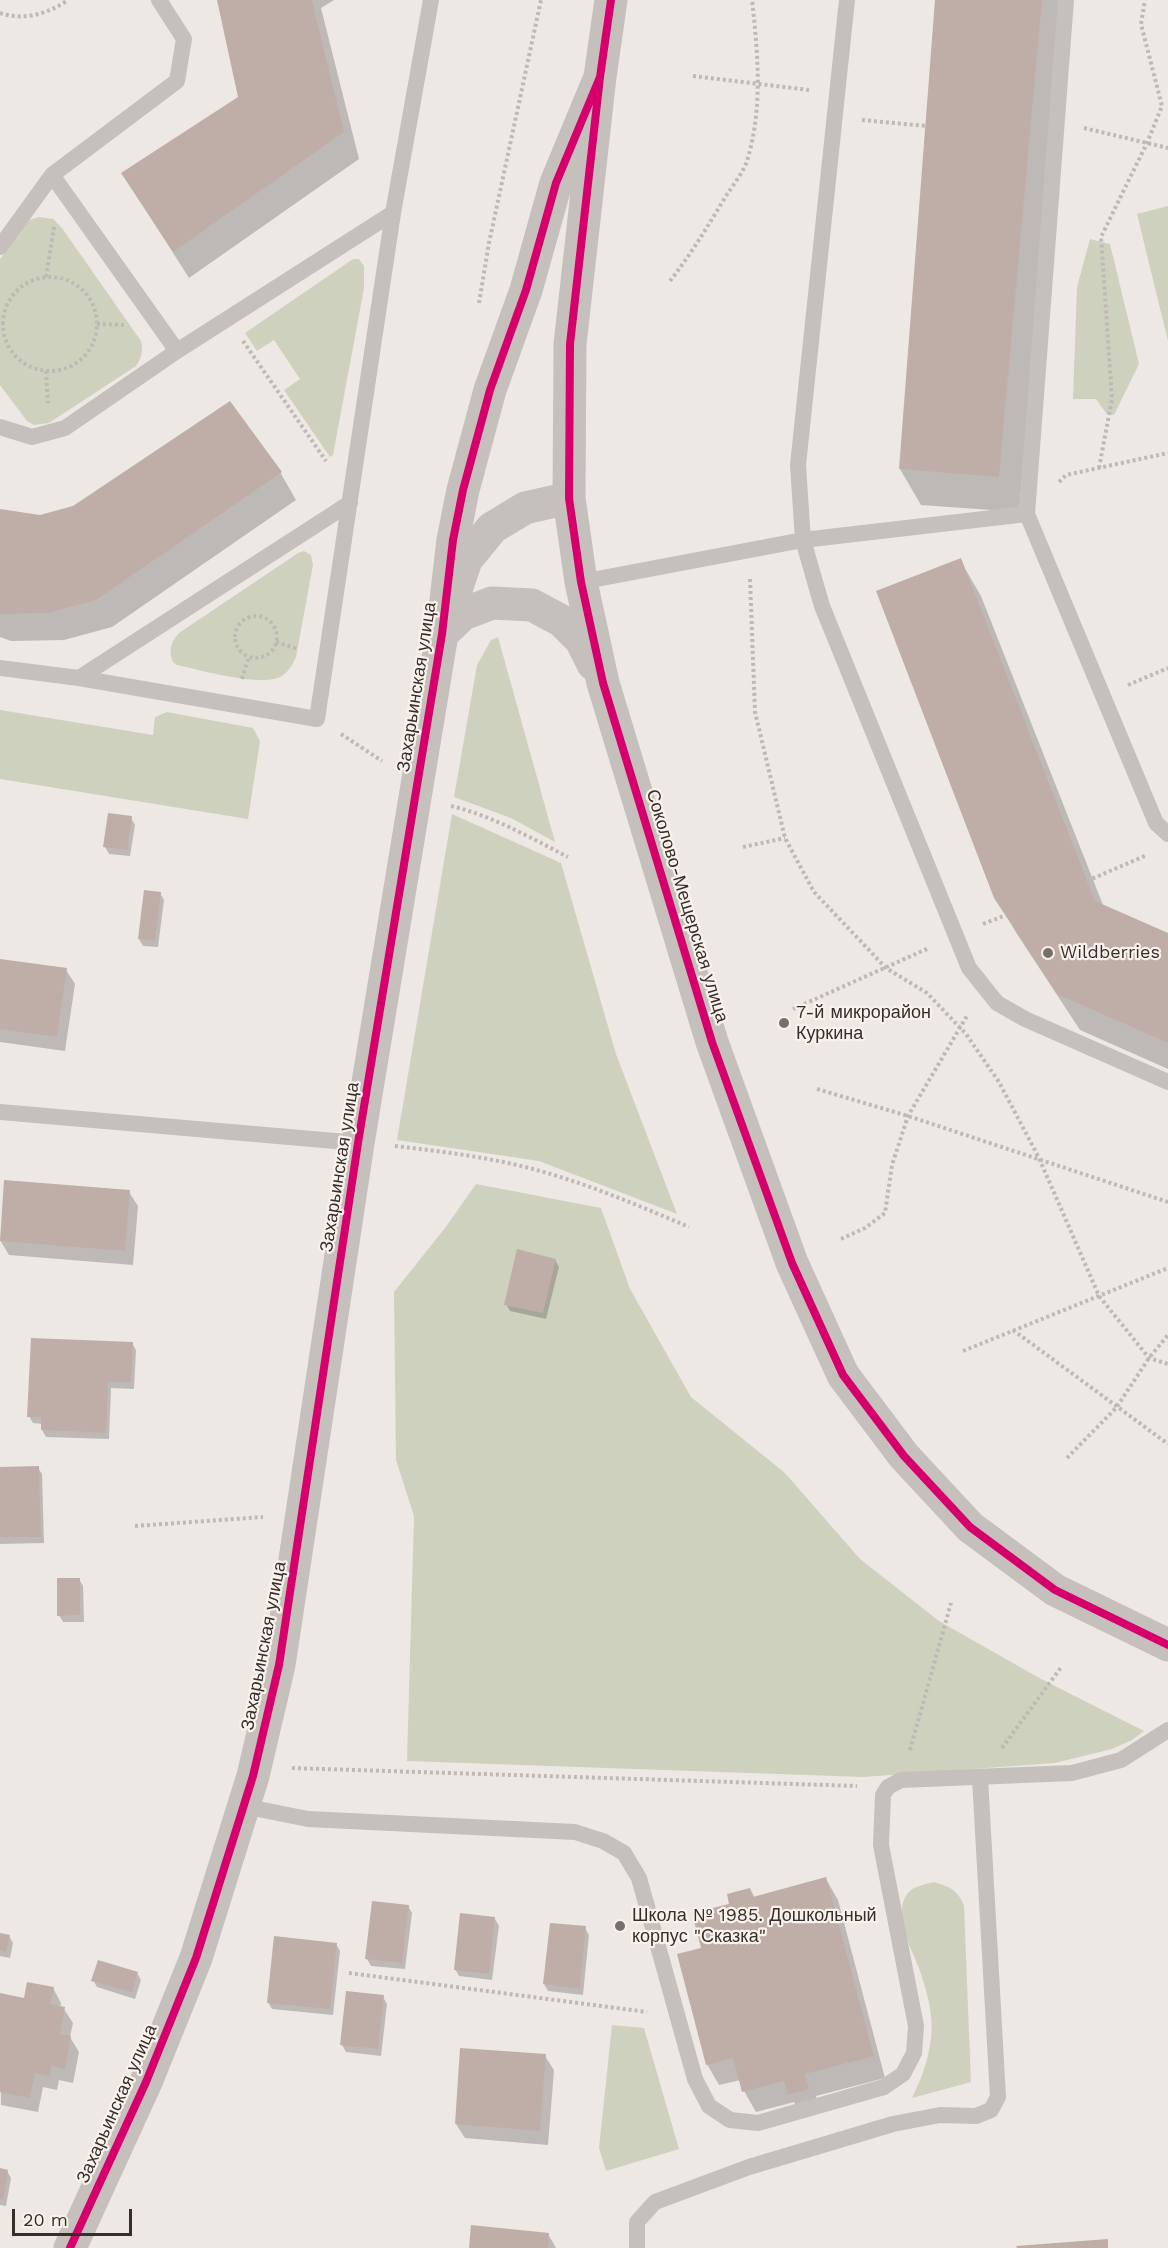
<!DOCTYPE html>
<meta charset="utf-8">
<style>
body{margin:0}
#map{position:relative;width:1168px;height:2248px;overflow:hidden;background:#ede8e4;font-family:"Work Sans",sans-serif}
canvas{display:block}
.scale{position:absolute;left:12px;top:2209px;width:120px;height:27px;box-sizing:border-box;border:3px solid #372e2a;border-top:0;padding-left:8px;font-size:18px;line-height:21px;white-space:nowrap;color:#372e2a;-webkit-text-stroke:4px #f9f2ec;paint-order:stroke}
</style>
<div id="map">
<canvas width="1168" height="2248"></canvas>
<div class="scale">20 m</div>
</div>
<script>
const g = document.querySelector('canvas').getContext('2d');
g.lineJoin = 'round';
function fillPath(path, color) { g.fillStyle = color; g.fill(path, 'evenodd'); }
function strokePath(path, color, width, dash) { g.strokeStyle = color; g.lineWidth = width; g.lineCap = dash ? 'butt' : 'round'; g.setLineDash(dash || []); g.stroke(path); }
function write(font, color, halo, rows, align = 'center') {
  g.font = font + ' "Work Sans",sans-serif'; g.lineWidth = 4.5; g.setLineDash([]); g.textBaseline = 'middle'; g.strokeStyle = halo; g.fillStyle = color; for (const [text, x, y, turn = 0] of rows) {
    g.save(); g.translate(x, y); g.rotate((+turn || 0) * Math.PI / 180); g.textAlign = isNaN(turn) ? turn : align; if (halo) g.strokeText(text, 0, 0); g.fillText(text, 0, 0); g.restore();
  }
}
const green = new Path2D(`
 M1168,206V341L1137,214Z
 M39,217L53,219L62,228L141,341C143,351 142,357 136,366L49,423L34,425L27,421L0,385V259L29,220Z
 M1090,239L1110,244L1139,364L1114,415L1106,413L1096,399H1073L1077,287Z
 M353,259H359L364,266V288L333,455L330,457L284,390L300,379L274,340L257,351L245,333Z
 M304,551L311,555L313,565L296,657C293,664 289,671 282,676C262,688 201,670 177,665L173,662C168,650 171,642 179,633L298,553Z
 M498,637L555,842L511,818L454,797L477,665L491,640Z
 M0,710L153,735L155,717L167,712L253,728L260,741L248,819L0,779Z
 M452,814L561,863L616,1054L677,1214L539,1161L397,1140Z
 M476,1184L601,1208L630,1289L691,1397L785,1473L860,1559L939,1621L1041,1679L1144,1731L1132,1740L1112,1749L1055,1763L863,1777L407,1761L414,1516L396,1460L394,1292L445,1228Z
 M934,1882C949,1887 958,1889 964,1906L971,2082L912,2098C924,2074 934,2045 931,2017C930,2002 924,1983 919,1968C911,1947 891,1914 908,1893C914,1886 926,1884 934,1882Z
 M612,2025L644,2028L679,2149L606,2171L599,2148Z`);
const shadow = new Path2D(`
 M218,0H334L321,8L359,159L189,278L123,174L240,98Z
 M937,0H1066L1019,512L921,505L900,469Z
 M280,472L296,500L112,627L64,640L11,641L0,637V511L40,516Z
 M960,560L981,596L1103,905L1168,935V1069L1080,1030L1017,934L996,897Z
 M131,818L135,825L130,856L109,854L105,847Z
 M160,893L164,900L158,947L143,946L139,939Z
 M0,961L66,970L75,984L65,1051L0,1042Z
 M129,1192L138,1206L133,1265L9,1255L0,1240Z
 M555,1260L559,1267L546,1319L510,1311L506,1304Z
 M132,1343L136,1350L134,1389L111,1388L109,1439L46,1437L42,1430V1424L33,1423L29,1416Z
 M38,1468L42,1474L44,1543L0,1544V1469Z
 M79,1579L83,1586L84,1622H63L59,1615Z
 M826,1879L838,1900L885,2078L816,2096L820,2111L802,2116L794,2102L756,2112L744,2091L741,2080L719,2085L707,2064L703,1950L731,1905L750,1889L755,1898Z
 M408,1906L412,1913L405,1969L371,1966L367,1959Z
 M495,1919L499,1926L492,1980L459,1976L455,1969Z
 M585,1928L589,1935L583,1995L548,1991L544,1984Z
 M0,1934L9,1936L13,1943L10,1958L0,1956Z
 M336,1944L340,1951L333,2015L272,2009L268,2002Z
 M137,1973L141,1980L135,1999L97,1987L93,1980Z
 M53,1988L61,2003L60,2008L64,2009L73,2023L70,2037L79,2052L73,2083L59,2080L57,2090L43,2087L38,2112L1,2105L0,1994L25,1999Z
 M383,1997L387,2004L381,2056L346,2052L342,2045Z
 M545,2056L554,2070L548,2145L465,2138L456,2124Z
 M0,2170L7,2171L11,2178L6,2206L0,2205Z
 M548,2234L556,2248H470Z`);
const building = new Path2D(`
 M217,0H312L344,132L173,252L121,173L238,97Z
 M935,0H1042L999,477L899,469Z
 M230,401L282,472L96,600L48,613L0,614V509L40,515L73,506Z
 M961,558L1095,901L1168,933V1043L1057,994L994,898L876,591Z
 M108,813L132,816L127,850L103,847Z
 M144,890L161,892L155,941L138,939Z
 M0,959L67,968L57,1037L0,1029Z
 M4,1180L130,1190L125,1251L0,1241Z
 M517,1249L556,1259L543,1313L504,1305Z
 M31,1338L133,1342L131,1382H108L106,1433L41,1430V1417H27Z
 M39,1466L41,1537H0V1467Z
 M57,1578H80V1615L57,1616Z
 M826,1877L874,2056L805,2074L809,2089L788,2095L784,2081L742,2092L733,2058L706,2065L677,1954L701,1948L692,1913L729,1904L727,1894L750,1888L753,1897Z
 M372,1901L409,1905L402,1963L365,1959Z
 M460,1913L495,1917L489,1974L454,1970Z
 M550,1923L586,1926L580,1989L543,1984Z
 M0,1933L10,1935L6,1952L0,1950Z
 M274,1936L337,1943L330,2009L267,2003Z
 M98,1960L138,1972L132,1992L91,1981Z
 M27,1982L54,1987L50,2004L65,2007L60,2034L71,2036L65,2069L51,2066L50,2076L35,2073L30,2098L0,2092V1993L24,1998Z
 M346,1991L384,1995L378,2049L340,2045Z
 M460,2048L546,2054L540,2131L455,2124Z
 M0,2168L8,2170L3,2200L0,2199Z
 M471,2225L549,2233L548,2248H469Z
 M1108,2239V2248H1017L1016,2246Z`);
const path = new Path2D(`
 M0,13C23,21 48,14 68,0
 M693,76L809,90
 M862,120L926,126
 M1084,128L1168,148
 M46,277L54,227
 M3 324a47 47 0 1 1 94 0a47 47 0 1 1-94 0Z
 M670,281C691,254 708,226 726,196C733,185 743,173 747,161C763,109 758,53 752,0
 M479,303L489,243L541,0
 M97,324L124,325
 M243,341L326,461
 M46,371L48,403
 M1099,468L1112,399L1101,237L1147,143L1162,106L1141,24L1145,0
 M1059,482L1066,475L1168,453
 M750,579L755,712L785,838L814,892L886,968L927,993L966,1034L999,1082L1039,1158L1099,1296L1149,1358L1168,1364
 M235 637a21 21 0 1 1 42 0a21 21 0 1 1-42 0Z
 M276,642L298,649
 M242,679L249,656
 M1128,685L1168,668
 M341,734L382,761
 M451,806C493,816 531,838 568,857
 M743,847L785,838
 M1087,881L1147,855
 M983,924L1006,915
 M793,1009L929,948
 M817,1089L908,1116L1168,1202
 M395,1146C437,1151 480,1156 521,1166C579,1180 635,1204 689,1227
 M841,1239L865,1228L885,1213L892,1165L908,1116L968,1014
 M1013,1330L1168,1444
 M963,1351L1168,1268
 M1067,1458L1116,1408L1149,1358L1168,1335
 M135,1526L263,1517
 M1002,1748L1062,1666
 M910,1750L951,1603
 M292,1768L857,1786
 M349,1973L647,2012`);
const service = new Path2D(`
 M847,0L798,465L803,540L822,606L969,968L997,1003L1025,1019L1168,1082
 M1066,0L1027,514L1156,823L1168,834
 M52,175L177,351
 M0,247L52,175L177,81L184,39L159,0
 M0,427L32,437L65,428L177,351L393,213
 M581,582L803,540L1027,514
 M0,668L79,678L317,719L393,213L431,0
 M79,678L350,503
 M0,1112L358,1143
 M243,1806L308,1819L575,1832L603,1841L624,1853L639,1878L695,2079L709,2106L730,2120L758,2123L884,2087L903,2074L914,2053L916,2026L881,1845L883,1795L888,1787L901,1780L1072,1773L1121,1760L1168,1730
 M637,2248V2222L655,2202L749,2167L893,2124L940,2115L976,2116L991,2110L998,2097L980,1778`);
const tertiary = new Path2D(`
 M611,0L600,77L570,344L569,498L581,582L603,683L712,1042L792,1263L843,1375L904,1456L970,1527L1055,1590L1168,1645
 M456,590L466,560L492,528L525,508L569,498
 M442,634L463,614L492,603L532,605L562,621L581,640L593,664
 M70,2248L146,2082L196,1958L253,1776L279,1665L358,1143L442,634L453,540L463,490L490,390L526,290L556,183L600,77`);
const cycleway = new Path2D(`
 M611,0L600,77L570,344L569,498L581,582L603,683L712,1042L792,1263L843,1375L904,1456L970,1527L1055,1590L1168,1645
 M70,2248L146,2082L196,1958L253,1776L279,1665L358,1143L442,634L453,540L463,490L490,390L526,290L556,183L600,77`);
const markers = [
 [1048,953,6,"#776f6b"],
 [784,1023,6,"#776f6b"],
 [620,1926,6,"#776f6b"]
];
const streetNames = [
 ["Захарьинская улица",417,687,-81],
 ["Соколово-Мещерская улица",687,906,73],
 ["Захарьинская улица",340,1167,-81],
 ["Захарьинская улица",264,1646,-79],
 ["Захарьинская улица",117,2104,-66]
];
const poiNames = [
 ["Wildberries",1060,953],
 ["7-й микрорайон",796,1013],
 ["Куркина",796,1034],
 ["Школа № 1985. Дошкольный",632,1916],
 ["корпус \"Сказка\"",632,1937]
];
fillPath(green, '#cfd1bf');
fillPath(shadow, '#0003');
fillPath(building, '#bfada7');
strokePath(path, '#bfb9b5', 4, [3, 3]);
strokePath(service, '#c6c0bc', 16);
strokePath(tertiary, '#c6c0bc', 33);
strokePath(cycleway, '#d6006c', 8);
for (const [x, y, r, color] of markers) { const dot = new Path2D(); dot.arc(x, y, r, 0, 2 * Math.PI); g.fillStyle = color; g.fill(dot); strokePath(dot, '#f9f2ec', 2); }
write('18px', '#372e2a', '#f9f2ec', streetNames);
write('18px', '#372e2a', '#f9f2ec', poiNames, 'left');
</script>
